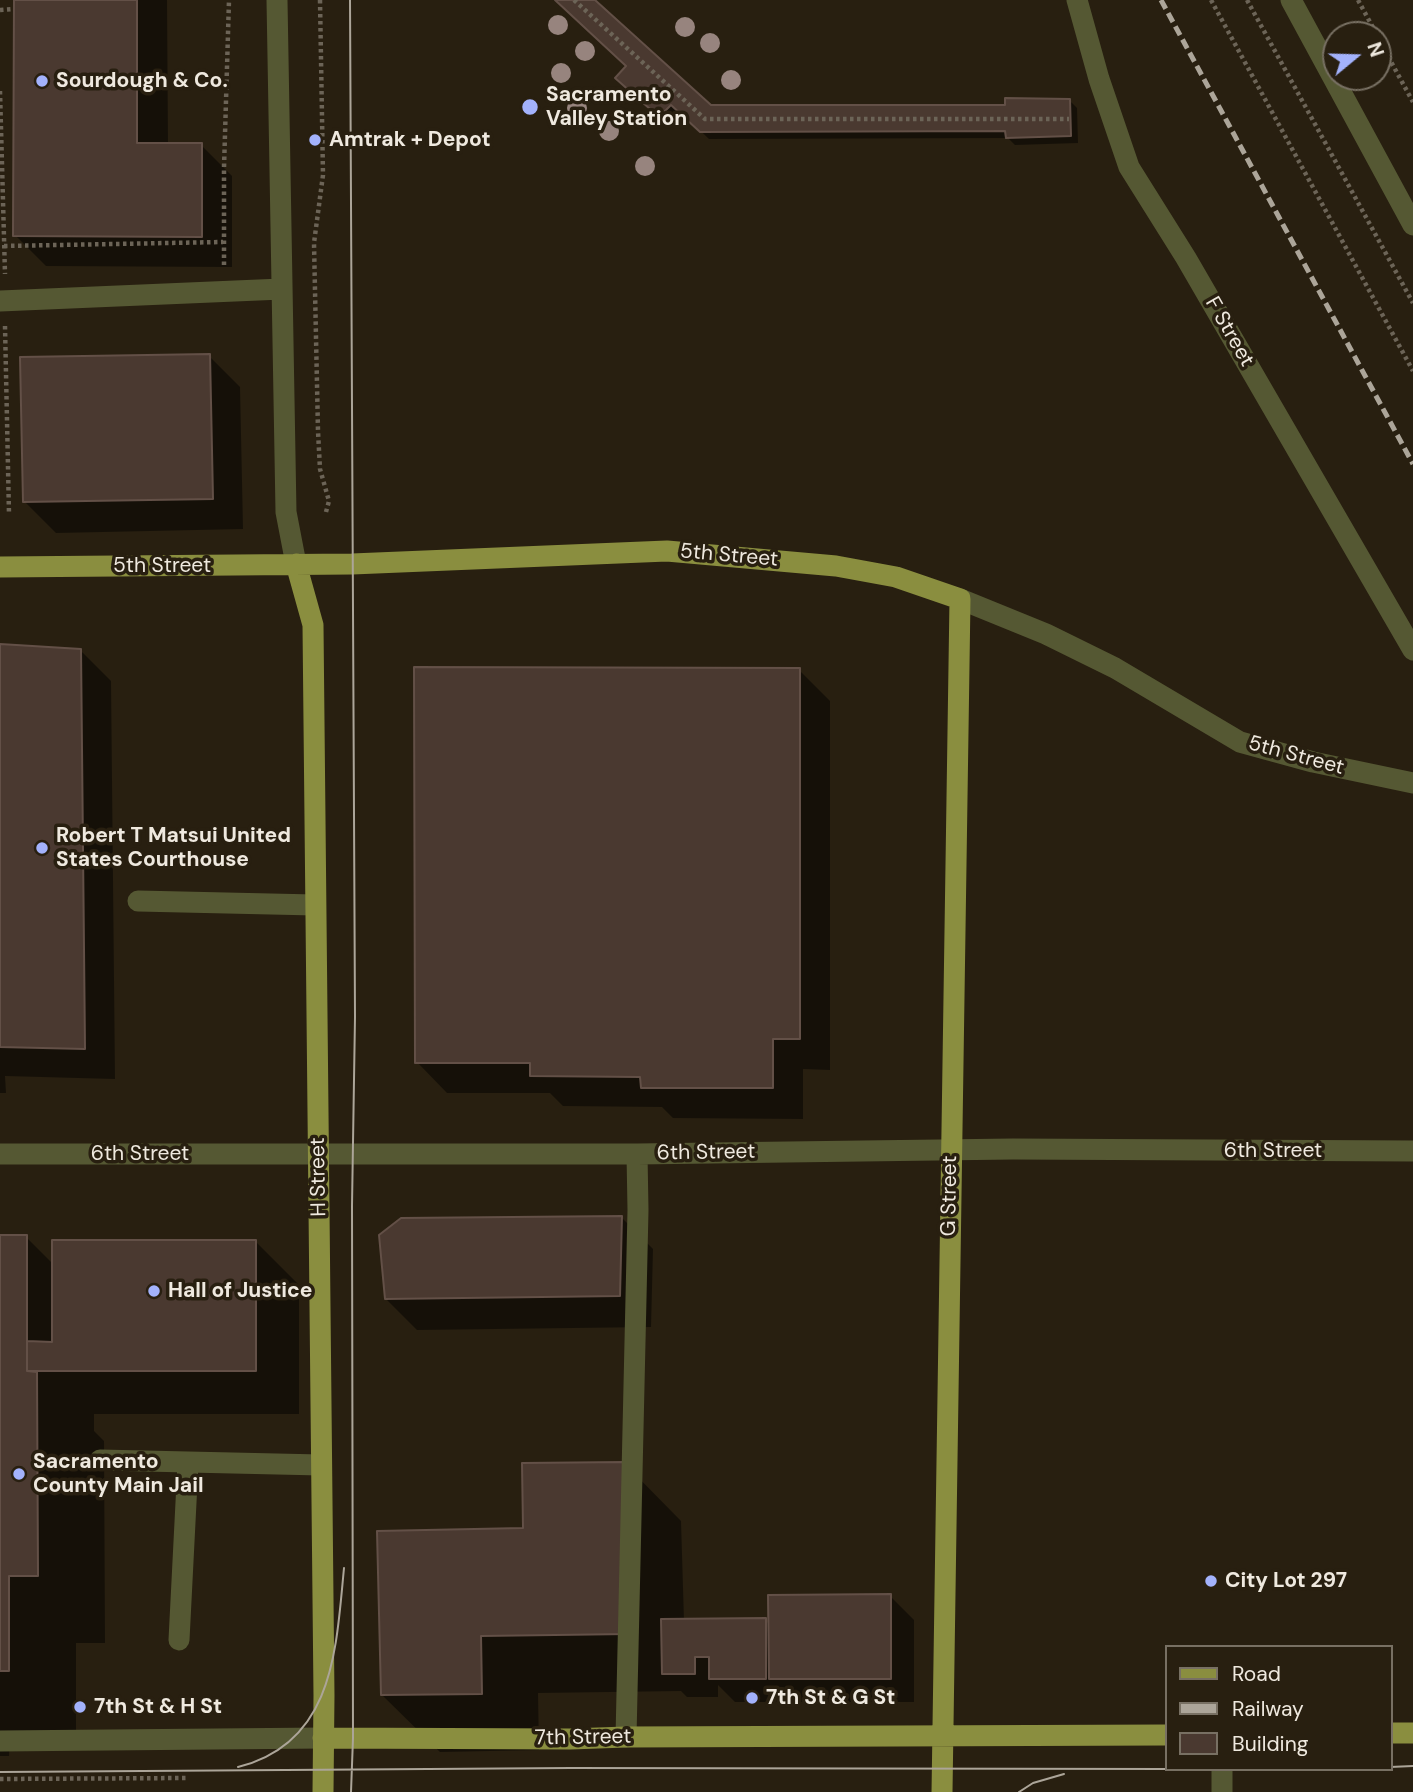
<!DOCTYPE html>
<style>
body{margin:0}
#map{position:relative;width:1413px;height:1792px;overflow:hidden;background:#281f10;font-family:"DM Sans",sans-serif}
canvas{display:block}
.legend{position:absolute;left:1165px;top:1645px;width:228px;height:126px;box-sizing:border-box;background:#281f10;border:2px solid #787063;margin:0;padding:9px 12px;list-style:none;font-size:21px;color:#efe9df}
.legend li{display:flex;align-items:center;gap:14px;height:35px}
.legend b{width:35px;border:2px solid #787063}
.north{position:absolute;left:1322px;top:21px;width:70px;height:70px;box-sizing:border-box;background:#281f10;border:2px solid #787063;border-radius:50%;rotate:71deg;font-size:19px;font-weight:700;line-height:28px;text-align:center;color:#efe9df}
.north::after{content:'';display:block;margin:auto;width:24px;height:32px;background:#a3b2fc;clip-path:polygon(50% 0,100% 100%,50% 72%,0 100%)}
</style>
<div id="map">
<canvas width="1413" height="1792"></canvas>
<ul class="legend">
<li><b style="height:9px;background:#8a8e3f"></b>Road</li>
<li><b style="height:9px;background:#aca599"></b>Railway</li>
<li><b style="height:19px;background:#4a3930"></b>Building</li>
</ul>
<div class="north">N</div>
</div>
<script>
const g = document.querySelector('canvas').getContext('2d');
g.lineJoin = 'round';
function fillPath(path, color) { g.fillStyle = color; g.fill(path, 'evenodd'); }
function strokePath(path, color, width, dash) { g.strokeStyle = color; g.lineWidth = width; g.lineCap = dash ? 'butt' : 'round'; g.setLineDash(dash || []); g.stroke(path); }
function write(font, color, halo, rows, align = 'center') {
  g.font = font + ' "DM Sans",sans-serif'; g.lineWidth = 7; g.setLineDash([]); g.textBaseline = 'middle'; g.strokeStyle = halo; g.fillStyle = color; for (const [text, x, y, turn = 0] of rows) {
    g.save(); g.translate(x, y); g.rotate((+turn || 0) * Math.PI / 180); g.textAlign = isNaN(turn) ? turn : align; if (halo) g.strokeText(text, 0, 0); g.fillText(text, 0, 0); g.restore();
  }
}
const shadow = new Path2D(`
 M15,0H167L168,145H201L232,176V267L46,266L15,235Z
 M557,0H593L710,107H1006L1069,100L1077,108L1078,143L1015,145L1008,138L709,139L680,111L667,123L625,85L629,66Z
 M209,356L240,387L243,529L56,533L25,502Z
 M0,645L80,650L111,681L115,1079L5,1076L6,1093H0Z
 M799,670L830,701V1070L803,1069V1119L673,1118L662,1107L563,1106L550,1093H447L417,1062Z
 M622,1218L653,1249L651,1327L417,1330L386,1299Z
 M0,1237H26L54,1265L255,1241L299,1285V1414H94V1431L104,1441L105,1643H76V1738H10L9,1756H0Z
 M624,1463L681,1521L684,1621L765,1620L770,1625L890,1596L914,1620V1702H794L789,1697V1702H735L718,1685V1697H687L681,1691L538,1693L539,1750L440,1752L382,1695L525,1530Z`);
const building = new Path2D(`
 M14,0H137V143H202V237L13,236Z
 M555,0H595L711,105H1005V98L1070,99L1071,136L1006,138L1005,131L700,132L671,105L659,117L615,78L626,66Z
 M210,354L213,499L23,502L20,357Z
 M0,644L81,649L85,1049L0,1047Z
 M414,667L800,668V1039H773V1088H641L640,1077L530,1076V1063H415Z
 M622,1216L620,1296L385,1299L379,1235L401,1218Z
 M0,1235H27V1371L37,1372L38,1576H9V1671H0Z
 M52,1240H256V1371H27V1341L52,1342Z
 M625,1462L628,1634L481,1636L482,1694L381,1695L377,1531L523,1528L522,1463Z
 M891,1594V1679H769L768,1595Z
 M766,1618V1679H709V1657H695V1674H662L661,1619Z`);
const path = new Path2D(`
 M320,0L323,175L314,243L318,431L320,469L329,501L326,512
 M574,0L705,119H1069
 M1211,0L1413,371
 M1247,0L1413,303
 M1358,0L1377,35
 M0,10L14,9
 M1378,38L1413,102
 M0,91L5,274
 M4,246L223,242
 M224,265V168L229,0
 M5,326L9,514
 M0,1779L186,1778`);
const minor = new Path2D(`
 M277,0L286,512L296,564
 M1077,0L1099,79L1129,167L1186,258L1413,650
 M1291,0L1413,225
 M0,301L282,289
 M960,599L1046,634L1115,668L1240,742L1313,762L1413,783
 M138,901L315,905
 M0,1154H637L1013,1149L1413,1151
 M100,1460L321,1465
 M179,1640L188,1463
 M626,1737L638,1210L637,1154
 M0,1741L323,1738
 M1222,1792V1769`);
const major = new Path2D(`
 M296,564L313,625L324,1695L323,1792
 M0,567L352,564L667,551L836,566L896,577L960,599L942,1792
 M1390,1733H1413
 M323,1738L570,1739L626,1737L1166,1735`);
const tram = new Path2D(`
 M350,0L355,1017L352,1206L353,1738L351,1792
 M238,1767C334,1743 336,1650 344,1568
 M1390,1767L1413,1766
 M0,1772L571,1768L1166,1769
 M1019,1792L1033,1783L1064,1774`);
const rail = new Path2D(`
 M1161,0L1413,464`);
const trees = [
 [558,25],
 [685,27],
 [710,43],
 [585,51],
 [561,73],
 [731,80],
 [577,108],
 [609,131],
 [645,166]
];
const markers = [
 [42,81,7,"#a3b2fc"],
 [530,107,9,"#a3b2fc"],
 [315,140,7,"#a3b2fc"],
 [42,848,7,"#a3b2fc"],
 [154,1291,7,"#a3b2fc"],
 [19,1474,7,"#a3b2fc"],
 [1211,1581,7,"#a3b2fc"],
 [752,1698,7,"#a3b2fc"],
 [80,1707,7,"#a3b2fc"]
];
const poiNames = [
 ["Sourdough & Co.",56,81],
 ["Sacramento",546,95],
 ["Valley Station",546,119],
 ["Amtrak + Depot",329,140],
 ["Robert T Matsui United",56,836],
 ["States Courthouse",56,860],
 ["Hall of Justice",168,1291],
 ["Sacramento",33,1462],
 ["County Main Jail",33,1486],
 ["City Lot 297",1225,1581],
 ["7th St & G St",766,1698],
 ["7th St & H St",94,1707]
];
const streetNames = [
 ["F Street",1229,332,60],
 ["5th Street",729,556,5],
 ["5th Street",162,566],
 ["5th Street",1296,756,15],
 ["6th Street",1273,1151],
 ["6th Street",706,1153,-1],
 ["6th Street",140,1154],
 ["H Street",319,1177,-91],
 ["G Street",950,1196,-89],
 ["7th Street",583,1738,-1]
];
fillPath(shadow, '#0007');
fillPath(building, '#4a3930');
strokePath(building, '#635047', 2);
strokePath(path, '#6c6457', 4.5, [3.5, 3.5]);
strokePath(minor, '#555833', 21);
strokePath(major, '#8a8e3f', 21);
strokePath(tram, '#aca599', 2);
strokePath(rail, '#aca599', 5, [10, 5]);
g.fillStyle = '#97847e';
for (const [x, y] of trees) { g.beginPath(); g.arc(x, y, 10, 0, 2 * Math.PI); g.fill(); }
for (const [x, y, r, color] of markers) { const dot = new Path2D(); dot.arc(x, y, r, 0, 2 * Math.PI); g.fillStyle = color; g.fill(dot); strokePath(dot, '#281f10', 2.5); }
write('bold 21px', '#efe9df', '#281f10', poiNames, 'left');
write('21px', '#efe9df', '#281f10', streetNames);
</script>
